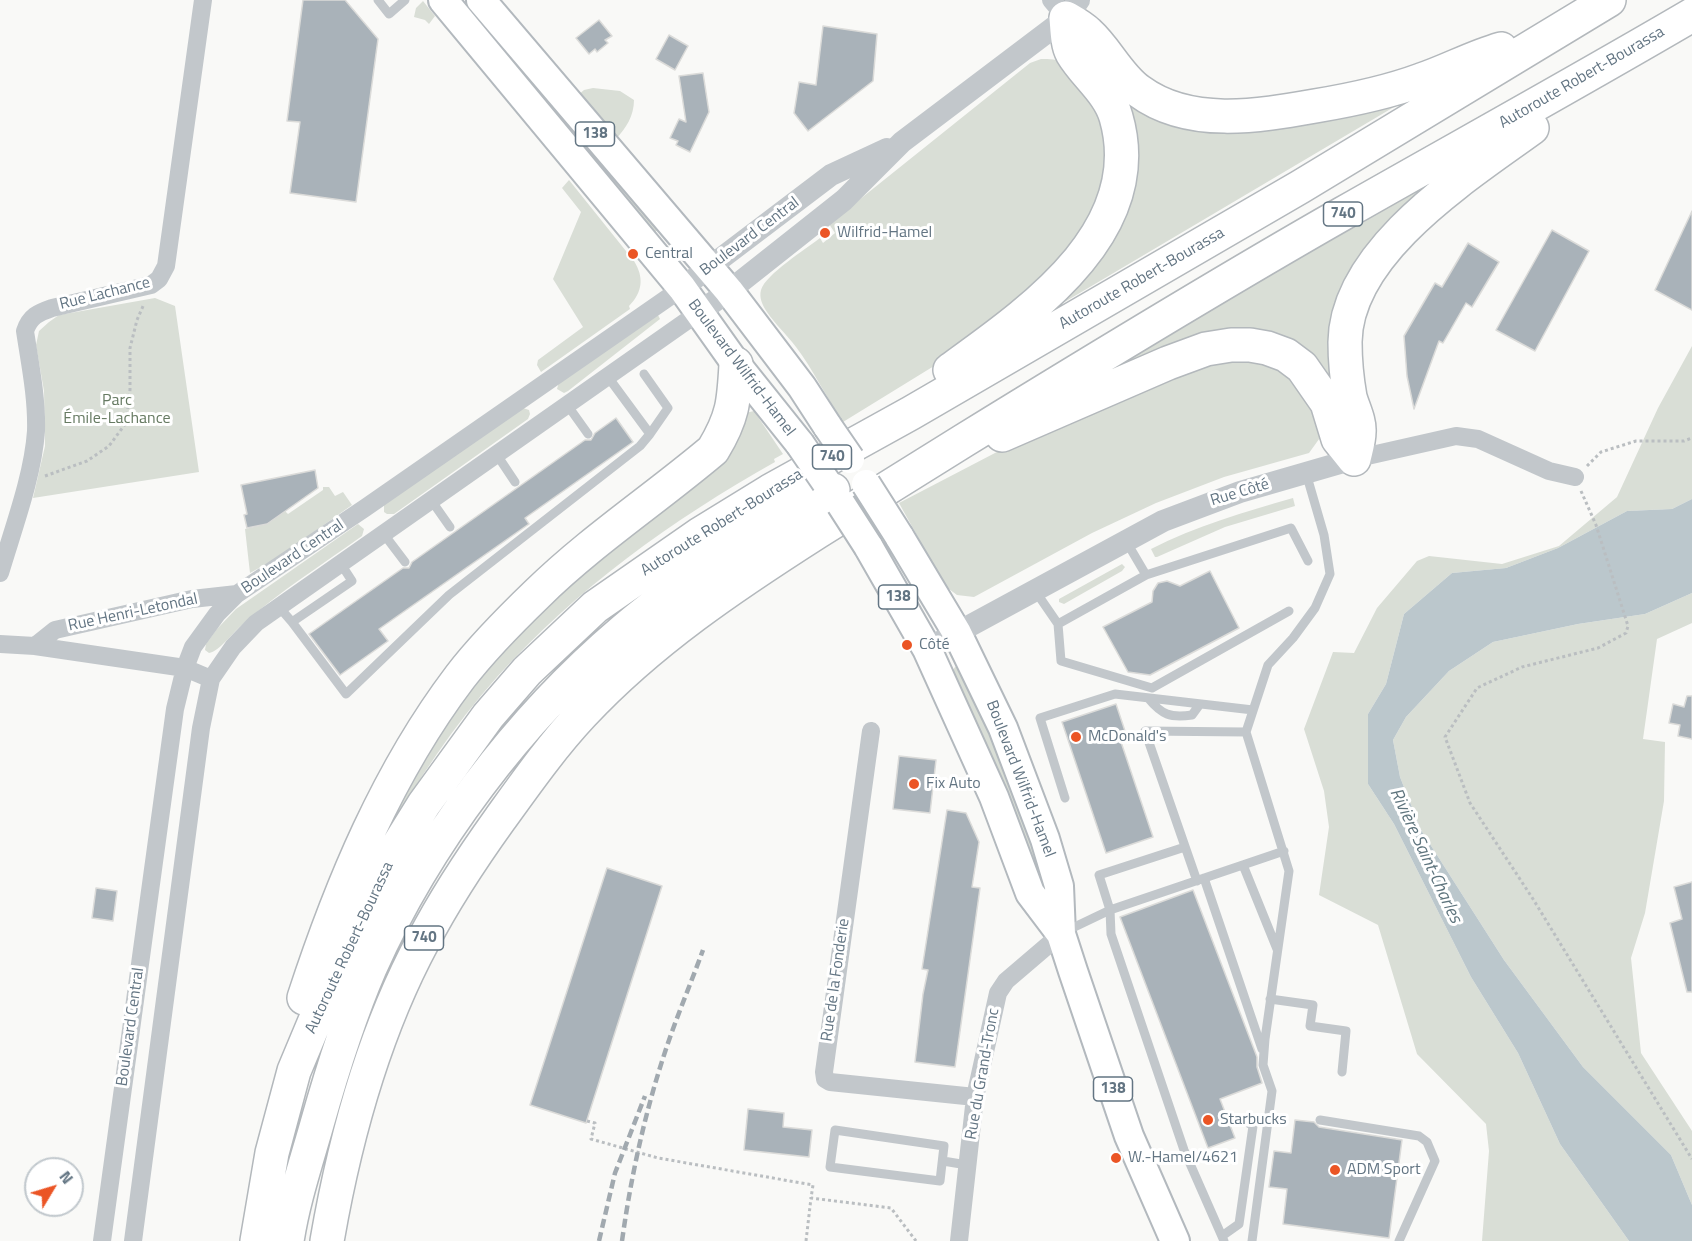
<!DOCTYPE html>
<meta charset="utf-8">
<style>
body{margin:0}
#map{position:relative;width:1692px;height:1241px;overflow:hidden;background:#f9f9f7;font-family:"Titillium Web",sans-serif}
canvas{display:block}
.north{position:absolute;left:24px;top:1157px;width:60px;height:60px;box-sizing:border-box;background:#fff;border:2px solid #c1c8cd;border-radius:50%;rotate:52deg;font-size:16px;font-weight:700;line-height:24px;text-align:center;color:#637583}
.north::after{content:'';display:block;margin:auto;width:21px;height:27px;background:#eb5525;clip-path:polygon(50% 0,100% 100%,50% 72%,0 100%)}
</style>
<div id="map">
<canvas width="1692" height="1241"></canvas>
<div class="north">N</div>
</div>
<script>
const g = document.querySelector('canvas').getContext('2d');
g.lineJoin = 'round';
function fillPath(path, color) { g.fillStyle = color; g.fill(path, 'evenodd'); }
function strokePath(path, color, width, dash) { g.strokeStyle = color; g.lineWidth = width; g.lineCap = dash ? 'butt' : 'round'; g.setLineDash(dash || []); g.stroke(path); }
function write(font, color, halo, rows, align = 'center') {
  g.font = font + ' "Titillium Web",sans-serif'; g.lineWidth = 6; g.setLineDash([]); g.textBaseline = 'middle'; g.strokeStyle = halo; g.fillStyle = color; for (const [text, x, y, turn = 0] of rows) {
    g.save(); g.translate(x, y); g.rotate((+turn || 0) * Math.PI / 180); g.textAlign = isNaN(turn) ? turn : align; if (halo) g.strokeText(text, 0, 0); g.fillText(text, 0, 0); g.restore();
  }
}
const green = new Path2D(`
 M423,1L435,16L429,24L425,20L414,17L416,8Z
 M1041,59C1049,59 1058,59 1065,63C1089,77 1103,126 1114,151L1086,236L973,342L843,422C826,397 814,371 796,347C787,335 775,324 767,312C762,305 759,297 761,290C766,274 806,249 820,238L823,243L835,233L829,224L1030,63Z
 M593,88L620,91L634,100C634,116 626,128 616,139L578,95L584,90Z
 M1109,89L1137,102L1390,100L1394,107L1051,310L1116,216Z
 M565,115L659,229L655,232L602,167L560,119Z
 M569,180L634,261C644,277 643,292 629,306L630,309L541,372L537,365L538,360L583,327L553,279L581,212L562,188Z
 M1429,184L1434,190L1389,231L1342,392L1290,349L1096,376Z
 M155,298L175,306L199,472L33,498L45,446L44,391L36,345L39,331L49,322L59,315Z
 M657,313L660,319L568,391L564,393L557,389L559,382Z
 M1692,346V499L1672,509L1627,511L1558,548L1506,568L1452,573L1404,614L1386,684L1368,714V784L1394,824L1471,977L1518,1053L1560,1144L1629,1241H1482L1489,1151L1486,1124L1417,1054L1378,925L1319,895L1329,827L1324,791L1304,729L1333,652L1354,653L1377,608L1417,561L1429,556L1502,564L1559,546L1617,497L1658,408Z
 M1245,351L1305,385L1322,435L1309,453L1224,477L1156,503L1092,533L974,597L957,595L945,586L899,503L1018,441L1185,366Z
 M523,408L529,410L530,414L528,419L394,514H387L384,512V505Z
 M754,411L783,454L774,459L775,462C672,520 576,589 497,677C453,726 418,781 384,836L400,784L474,673L741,414Z
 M323,487H329L335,496L343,492L352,505L277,558L250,573L245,529L267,524L285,511L288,514L323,490Z
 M1293,498L1295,506L1225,527L1157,557H1155L1151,549C1196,526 1244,512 1293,498Z
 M358,524L364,529L362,536C322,565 280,591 243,624C234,631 219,652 209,653L205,650L206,644L217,629L236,609Z
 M1122,564L1125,567L1122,571L1064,604L1059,602V599Z
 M1692,593V623L1657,639L1643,739L1665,742L1664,801L1645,913L1631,958L1641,1053L1692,1131V1205L1671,1155L1583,1067L1504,960L1421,830L1400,777L1393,740L1406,717L1449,671L1493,642L1578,624L1645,614Z
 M957,666L960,667L1011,780L1040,872L1036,874L952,672L955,667Z`);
const water = new Path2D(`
 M1692,499V593L1645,614L1578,624L1493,642L1449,671L1406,717L1393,740L1400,777L1421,830L1504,960L1583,1067L1671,1155L1692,1205V1241H1629L1560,1144L1518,1053L1471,977L1394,824L1368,784V714L1386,684L1404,614L1452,573L1506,568L1558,548L1627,511L1672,509Z`);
const building = new Path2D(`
 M303,0H345L378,39L356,202L290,193L300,122L287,121Z
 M599,20L612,36L605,40L608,43L597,52L595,49L589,54L576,38Z
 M823,26L877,34L873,81L808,131L794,113L799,82L816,85Z
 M669,35L688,46L675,70L656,59Z
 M703,73L709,112L690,152L676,145L678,141L670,138L679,119L686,122L679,76Z
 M1692,211V310L1655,290Z
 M1552,230L1589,251L1535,351L1496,330Z
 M1468,243L1499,262L1472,307L1466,303L1443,343L1439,341L1414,409L1407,376L1404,336L1435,283L1442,287Z
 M616,418L633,442L525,518L529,524L526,526L379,629L388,641L340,675L309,634L403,568H409L412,562L585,440H591L595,433Z
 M315,470L318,488L267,524L247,528L244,515L247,514L241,485Z
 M1210,571L1239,628L1150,675L1128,672L1103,627L1152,602L1153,591L1158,583L1167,581L1180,586Z
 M1687,696H1692V739L1678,736L1680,725L1669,723L1673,704L1684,707Z
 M1116,704L1127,737L1120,739L1153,837L1106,853L1062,722Z
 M899,756L936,760L930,813L893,809Z
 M947,810L966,813L979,842L972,887L980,888L955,1067L915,1062L923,994L928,970L922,969Z
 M607,868L662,886L586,1123L530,1105Z
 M1692,882V992H1687L1670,923L1682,919L1674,887Z
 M96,888L117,891L113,921L92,918Z
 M1193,890L1257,1057V1067L1262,1083L1220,1099L1235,1138L1208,1148L1120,917Z
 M748,1109L784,1113L783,1127L812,1130L809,1157L744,1150Z
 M1295,1120L1314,1122L1319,1127L1402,1140L1389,1238L1283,1224L1287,1189L1269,1187L1274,1151L1291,1153Z`);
const path = new Path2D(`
 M1587,466L1601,452L1636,441H1684L1692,438
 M45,476L87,461L109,446L126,423L130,390V348L137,320L144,304
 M1581,491L1596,525L1628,626L1626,633L1598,648L1522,667L1477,688L1445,737L1470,803L1533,899L1692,1159
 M587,1121L595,1123L591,1139L658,1158L813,1185L811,1198L891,1208L916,1241
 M806,1241L811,1198`);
const service = new Path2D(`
 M378,0L389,14L405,0
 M644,374L668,408L650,434
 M568,406L588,434
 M497,455L515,482
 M431,500L450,527
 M383,533L405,562
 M1126,541L1146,575
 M1036,592L1058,624L1061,661L1152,688L1289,611
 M279,607L292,622L352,581L341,564
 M292,622L346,694L449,595L640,446L650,434L608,377
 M1058,624L1146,575L1291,528L1308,561
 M1148,698C1162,715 1170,718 1192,715L1200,704
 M1065,798L1040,718L1115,694L1253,710
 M1185,847L1099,875L1110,910L1111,934L1184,1150L1224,1241
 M1243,865L1277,949
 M1204,878L1262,1049
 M1197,881L1145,731L1246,732
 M1064,932L1110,910L1284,851
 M1270,999L1313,1005L1310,1026L1346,1031L1342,1072
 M1320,1120L1419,1136L1427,1142L1435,1161L1399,1241
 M835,1130L944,1146L940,1181L830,1167Z
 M943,1161L967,1165
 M1222,1236L1239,1224L1253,1126L1243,1120
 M1252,1241L1272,1091L1263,1065L1265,1039L1289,871L1246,732L1268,665L1293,638L1315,608L1330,574L1324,535L1306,473`);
const minor = new Path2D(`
 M1051,0L1066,18
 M1354,459L1456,436L1478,439L1549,471L1575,477
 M0,573C13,529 33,476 36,431C37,398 30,364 25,331C30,316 38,313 52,308L151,285L159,279L166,266L203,0
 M0,644L35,646L185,668L211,679
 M35,646L55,630L192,599L237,594
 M871,731L824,1072L825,1079L830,1082L975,1097
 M102,1241L175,709L185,668L193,647L217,614L237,594L365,508L682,288
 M133,1241L201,728L211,679L233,647L256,623L698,313
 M959,1241L975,1097L998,993L1006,981L1061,934`);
const tertiary = new Path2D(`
 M682,288L831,175L887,149
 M698,313L729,291L844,200L902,142L1066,18L1079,0
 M927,649L1163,521L1240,492L1354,459`);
const primary = new Path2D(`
 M443,0L682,288L736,364L800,444
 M481,0L729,291L802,387L828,427
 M899,536L957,633L1003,728L1045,839L1059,886L1061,934L1073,971L1129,1136L1175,1241
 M868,546L927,649L994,797L1030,893L1061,934`);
const motorway = new Path2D(`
 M1066,18C1073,22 1082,27 1088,33C1107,50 1118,76 1139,91C1189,128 1258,116 1315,106C1351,100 1386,93 1421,80C1448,71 1473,57 1501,49
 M950,370C1030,312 1149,231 1116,117C1109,92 1085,75 1072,53C1067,44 1067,28 1066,18
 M1002,435L1168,363L1206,349L1231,345H1250L1267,348L1286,355L1302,367L1327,403L1338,439L1354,459
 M1354,459C1356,450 1359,441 1359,432C1360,421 1353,408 1350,397C1347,380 1345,359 1345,342C1346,251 1466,176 1532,128
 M304,998C341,885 388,772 460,677C483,647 510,620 537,594C591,541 655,499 713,450C733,417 734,402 736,364
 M257,1241L272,1153L294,1071L338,966L363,913L396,849L424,804L488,716L527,671L595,607L700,534L770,491L911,413L1300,187L1609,0
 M287,1241C293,1201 306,1163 317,1124C332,1071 348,1019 370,968C426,842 519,719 624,630C688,576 761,533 833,490
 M327,1241C345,1137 373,1034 423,941C445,899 472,858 500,819C526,783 552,746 582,714C650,641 734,585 817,532C866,502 914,471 963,441C1088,364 1214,287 1342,214C1458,148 1576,83 1692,15`);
const rail = new Path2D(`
 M599,1241L615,1173L645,1096
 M622,1241C631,1176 645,1112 666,1049C677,1016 691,983 703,950`);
const primaryBridge = new Path2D(`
 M828,427L850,459
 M800,444L826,482
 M866,484L899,536
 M841,504L868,546`);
const markers = [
 [825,233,6,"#eb5525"],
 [633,254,6,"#eb5525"],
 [907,645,6,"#eb5525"],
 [1076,737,6,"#eb5525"],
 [914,784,6,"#eb5525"],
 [1208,1120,6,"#eb5525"],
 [1116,1158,6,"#eb5525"],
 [1335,1170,6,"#eb5525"]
];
const shields = [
 [595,134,39],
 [1343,214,39],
 [832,457,39],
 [898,597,39],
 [424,938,39],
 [1113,1089,39]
];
const shieldNames = [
 ["138",595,134],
 ["740",1343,214],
 ["740",832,457],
 ["138",898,597],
 ["740",424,938],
 ["138",1113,1089]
];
const streetNames = [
 ["Autoroute Robert-Bourassa",1582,78,-30],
 ["Boulevard Central",750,237,-37],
 ["Autoroute Robert-Bourassa",1142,279,-30],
 ["Rue Lachance",105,294,-14],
 ["Boulevard Wilfrid-Hamel",741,368,53],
 ["Rue Côté",1240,493,-17],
 ["Autoroute Robert-Bourassa",722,523,-32],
 ["Boulevard Central",293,557,-34],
 ["Rue Henri-Letondal",133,613,-12],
 ["Boulevard Wilfrid-Hamel",1020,779,69],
 ["Autoroute Robert-Bourassa",350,948,-65],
 ["Rue de la Fonderie",836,980,-82],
 ["Boulevard Central",131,1027,-82],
 ["Rue du Grand-Tronc",983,1074,-80]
];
const poiNames = [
 ["Wilfrid-Hamel",837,233],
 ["Central",645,254],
 ["Côté",919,645],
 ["McDonald's",1088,737],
 ["Fix Auto",926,784],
 ["Starbucks",1220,1120],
 ["W.-Hamel/4621",1128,1158],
 ["ADM Sport",1347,1170]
];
const parkNames = [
 ["Parc",117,401],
 ["Émile-Lachance",117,419]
];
const waterNames = [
 ["Rivière Saint-Charles",1425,856,65]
];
fillPath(green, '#d9ded6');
fillPath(water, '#bbc7cc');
fillPath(building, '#a9b2b9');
strokePath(building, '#dbdbd9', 1.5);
strokePath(primary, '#b3b9be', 32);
strokePath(motorway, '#b3b8bc', 36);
strokePath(path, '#babec1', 3, [3, 3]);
strokePath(service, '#c2c7cb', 9);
strokePath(minor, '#c2c7cb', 18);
strokePath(tertiary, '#c2c7cb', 22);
strokePath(primary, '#fff', 28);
strokePath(motorway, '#fff', 33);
strokePath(rail, '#a1a9af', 4.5, [9, 4.5]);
strokePath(primaryBridge, '#b3b9be', 32, []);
strokePath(primaryBridge, '#fff', 28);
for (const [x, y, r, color] of markers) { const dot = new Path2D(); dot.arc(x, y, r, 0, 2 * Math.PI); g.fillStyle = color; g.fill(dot); strokePath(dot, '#fff', 2); }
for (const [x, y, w] of shields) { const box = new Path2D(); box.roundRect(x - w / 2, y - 12, w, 24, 4.5); g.fillStyle = '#fff'; g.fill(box); strokePath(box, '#637583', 1.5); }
write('bold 15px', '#637583', null, shieldNames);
write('16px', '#637583', '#fff', streetNames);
write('16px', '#637583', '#fff', poiNames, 'left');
write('16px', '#667a62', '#fff', parkNames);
write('italic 18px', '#5e747d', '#fff', waterNames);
</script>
